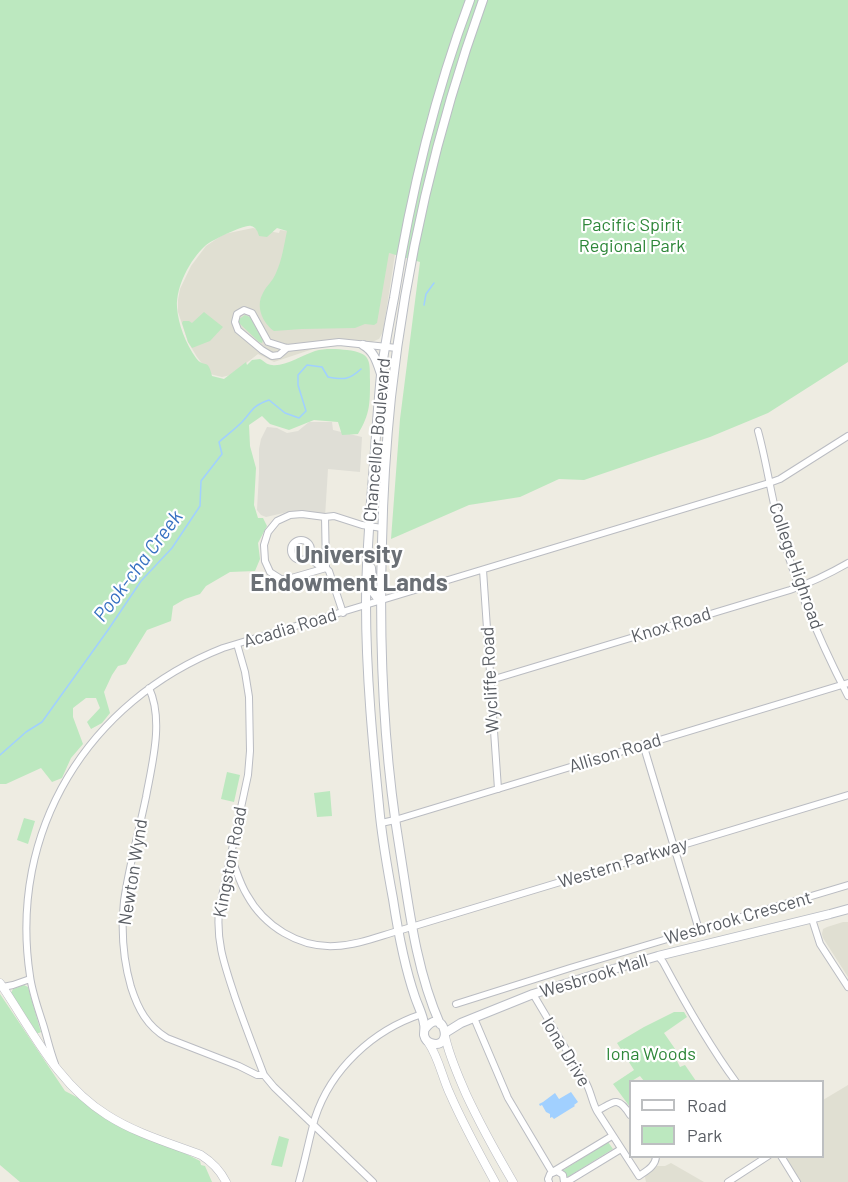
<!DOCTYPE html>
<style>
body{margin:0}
#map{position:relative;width:848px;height:1182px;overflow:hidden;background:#eeece2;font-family:Barlow,sans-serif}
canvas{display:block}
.legend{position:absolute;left:629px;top:1080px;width:195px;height:78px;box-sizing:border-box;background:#fff;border:2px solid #bdbfc1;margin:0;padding:8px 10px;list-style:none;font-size:18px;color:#5a5e64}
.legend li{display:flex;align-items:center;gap:12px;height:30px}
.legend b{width:30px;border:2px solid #bdbfc1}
</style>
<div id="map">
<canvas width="848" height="1182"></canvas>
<ul class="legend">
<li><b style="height:8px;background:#fff"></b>Road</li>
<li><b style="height:16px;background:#bce8bf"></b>Park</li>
</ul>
</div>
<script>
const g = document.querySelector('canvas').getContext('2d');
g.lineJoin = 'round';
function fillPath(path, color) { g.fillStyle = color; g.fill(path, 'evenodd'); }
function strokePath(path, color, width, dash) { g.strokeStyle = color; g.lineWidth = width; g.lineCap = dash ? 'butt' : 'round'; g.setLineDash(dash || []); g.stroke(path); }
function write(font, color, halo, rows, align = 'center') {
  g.font = font + ' Barlow,sans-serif'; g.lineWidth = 4.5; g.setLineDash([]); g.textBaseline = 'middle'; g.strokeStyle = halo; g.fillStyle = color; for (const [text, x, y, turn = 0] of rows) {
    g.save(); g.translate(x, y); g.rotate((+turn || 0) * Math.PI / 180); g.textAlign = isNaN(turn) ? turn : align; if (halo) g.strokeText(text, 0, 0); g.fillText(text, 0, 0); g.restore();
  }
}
const industrial = new Path2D(`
 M309,422H332L333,430L362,437L360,472L328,469L325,517L288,512L266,517L261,515L257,510L259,473V449L261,439L267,427L277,428L287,433L298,431Z`);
const education = new Path2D(`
 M253,228L279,233L280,230L287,231V234L395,254L383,332L379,339L362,346L343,344L322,346L274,362L258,354L231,375L222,377L210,374L197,357L188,342L178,312V300L180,289L191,266L206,246L224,234Z
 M843,922H848V977L823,938L822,934L823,929L827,927Z
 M848,1085V1182H801L785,1157L822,1156L823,1100Z
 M671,1163L704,1182H646L645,1177L646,1174L657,1166H665Z`);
const green = new Path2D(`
 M0,0H848V362L768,413L710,437L584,480L559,479L520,497L469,505L391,539L400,419L420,262L389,253L377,323L374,325L365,324L355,328L302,329L274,331C263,323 255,307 263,293C266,286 273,281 276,273C282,260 284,245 287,231L277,228L267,237L259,236C258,232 256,227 251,226C245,224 210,241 205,246C190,260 176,286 177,307C178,324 186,344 196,358C204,369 208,357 212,376L224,379L246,362L247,365L252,360L260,359C264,361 267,365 272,365C284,367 303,355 315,351C325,348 338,349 347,350C371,353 370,360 370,381C370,404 370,414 358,434L342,435L338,422L314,420L289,430L270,424L262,416L249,425L250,446L256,468L254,505L258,518H263L267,526L258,543L260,559L255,571L230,572L206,586L200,594L185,599L173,606L171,621L147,630L126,664L118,666L112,675L104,692L110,713L102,723L91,729L87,722L100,708L96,698H86L73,708V717L83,744L71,758L62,778L52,782L41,768L6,784H0Z
 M204,312L223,327L210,341L192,348L188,342L182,323L183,321H189L192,323Z
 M245,315L250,317L263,340L262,343L259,342L239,323V319Z
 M227,772L240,775L234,802L221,799Z
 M330,791L332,816L317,817L314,793Z
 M24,818L35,821L28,844L17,840Z
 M24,985L28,987L40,1029L41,1032L39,1033H37L11,993L13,989Z
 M0,994L65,1091L200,1161L201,1165L205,1166L212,1182H20L0,1165Z
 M674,1012H684L687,1017L664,1033L680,1056L676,1059L680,1067L685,1065L696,1081H644L640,1076L630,1082V1107L613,1084L634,1070L617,1043L644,1027Z
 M279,1136L289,1139L282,1167L271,1165Z
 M608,1142L613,1149L566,1178L562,1171Z`);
const water = new Path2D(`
 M571,1092L578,1102L574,1105L575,1106L554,1119L552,1117L550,1118V1114L546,1112L542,1105L540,1106L539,1104L543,1102L555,1093L559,1099Z`);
const stream = new Path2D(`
 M424,305L426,294L434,283
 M0,755L26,732L42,722L108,630L141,581L172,548L200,506L201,481L222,454L219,442C227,435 235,429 242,422C253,410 252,406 269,400L285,413L299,418L306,411L298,385V375L307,365L322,367L328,377C344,380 349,380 361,369`);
const minor = new Path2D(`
 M287,348L279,355L272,356L262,350L238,330L235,322L237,314L244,310L252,313L268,342L287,348L339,342L397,348
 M758,431C766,460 770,489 777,517C793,579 819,640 848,696
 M325,517L326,568L329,571L343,613
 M291 550a10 10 0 1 1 20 0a10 10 0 1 1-20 0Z
 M308,557L321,567L325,568
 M326,568L288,579H281L270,572L265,561L264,545L268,532L277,521L290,515L302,514L325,517L334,516L362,525L382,528
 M483,570L498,789
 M237,644L245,672L249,697L250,751L248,775L219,910C216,943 225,966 235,997C244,1023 254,1049 264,1075
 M491,680L790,590C810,583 829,574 848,563
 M149,688C164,720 152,764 146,797C139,831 129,866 124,901C121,930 123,959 131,987C138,1009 147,1026 167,1038L239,1066L257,1075H264L274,1087L373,1182
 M643,744L699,930
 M381,823L395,820L848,683
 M231,857C236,869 240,884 247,895C264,926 299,948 335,946C357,945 377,937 398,931L848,795
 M812,919L820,944L848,987
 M658,956L663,962C685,1003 708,1044 736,1082
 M3,987L13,985L30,979
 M533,994L586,1083C591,1092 592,1102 597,1111L639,1176C646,1171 656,1166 656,1156
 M456,1004L570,968L848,885
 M474,1018L508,1098L552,1172
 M55,1064C50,1051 47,1037 43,1024C38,1008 32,992 30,976C8,831 88,701 223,648L769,483L780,479L848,436
 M597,1111C614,1102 618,1095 630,1115
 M781,1156L797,1182
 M554,1171L612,1136
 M299,1182C305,1161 309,1139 315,1118C331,1069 373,1030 422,1014
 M549,1182L548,1179L550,1174L557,1171L563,1175L564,1182
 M564,1182L570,1180L621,1149
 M728,1182L768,1156`);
const tertiary = new Path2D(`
 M0,983C32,1030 57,1084 107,1115C135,1133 169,1143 201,1155C212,1162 220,1170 226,1182
 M445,1036C449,1056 458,1075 466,1094C480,1124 496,1153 513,1182
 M428,1042C439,1058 442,1077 450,1094C463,1124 479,1153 495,1182`);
const secondary = new Path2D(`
 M363,345C374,351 377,362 381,374
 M371,568L373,592L380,601
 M440,1024C416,970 409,908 400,851C383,749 379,646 382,543C383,494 386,445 391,397C406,262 437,128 483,0
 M425,1029C444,1004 455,1051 431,1043C427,1042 425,1039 424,1035C424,1031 425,1027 424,1024C423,1015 418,1006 415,997C404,965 398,932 393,899C388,872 383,844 380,816C373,746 366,675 366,604C366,557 370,511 374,464C376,435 378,405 381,375C384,349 389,324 394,298C410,197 434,96 470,0
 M445,1033L461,1023L533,994L590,976L658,956L830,914L848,909`);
const parkNames = [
 ["Pacific Spirit",632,225],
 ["Regional Park",632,246],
 ["Iona Woods",651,1054]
];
const streetNames = [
 ["Chancellor Boulevard",377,440,-85],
 ["College Highroad",796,566,71],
 ["Knox Road",671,625,-17],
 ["Acadia Road",290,628,-17],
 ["Wycliffe Road",490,680,-93],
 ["Allison Road",615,753,-17],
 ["Kingston Road",230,862,-79],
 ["Western Parkway",623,863,-17],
 ["Newton Wynd",133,872,-81],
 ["Wesbrook Crescent",738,918,-16],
 ["Wesbrook Mall",594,976,-17],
 ["Iona Drive",566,1052,59]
];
const waterNames = [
 ["Pook-cha Creek",138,566,-53]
];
const districtNames = [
 ["University",349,555],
 ["Endowment Lands",349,583]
];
fillPath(industrial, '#dfded6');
fillPath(education, '#e0dfd2');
fillPath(green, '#bce8bf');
fillPath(water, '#a1d0ff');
strokePath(stream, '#a1d0ff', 1.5);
strokePath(minor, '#babcc2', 8);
strokePath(tertiary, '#babcc2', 9);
strokePath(secondary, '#babdc4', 10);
strokePath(minor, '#fff', 6);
strokePath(tertiary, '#fff', 8);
strokePath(secondary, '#fff', 8);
write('18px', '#2e8739', '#fff', parkNames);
write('18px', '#5a5e64', '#fff', streetNames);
write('italic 20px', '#3872c2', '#fff', waterNames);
write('bold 24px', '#6b7076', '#fff', districtNames);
</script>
